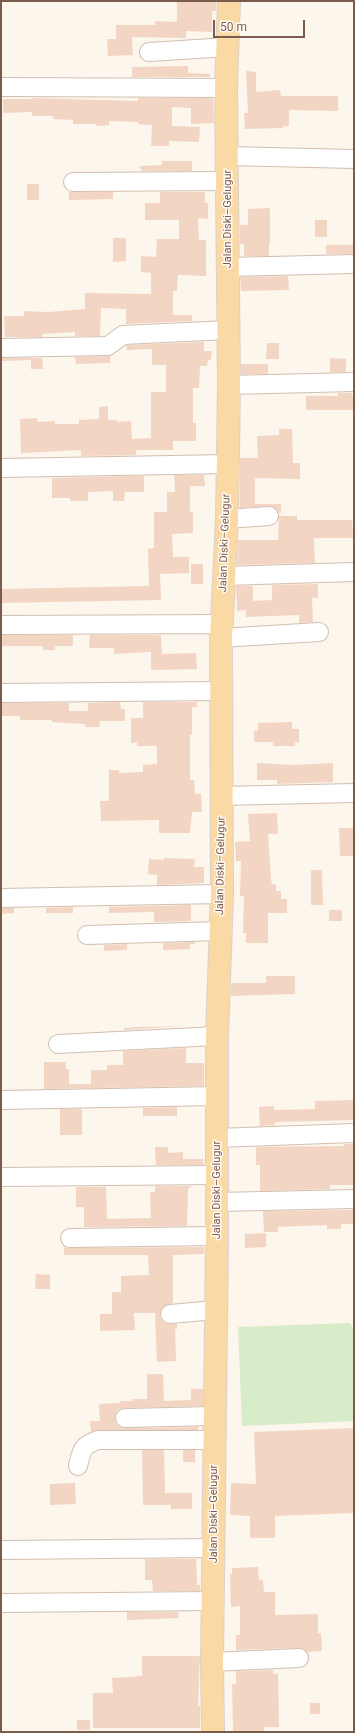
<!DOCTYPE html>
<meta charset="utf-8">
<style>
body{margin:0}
#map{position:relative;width:355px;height:1733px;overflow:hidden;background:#fdf6ec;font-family:Roboto,sans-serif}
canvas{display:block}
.frame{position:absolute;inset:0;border:2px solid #7a5c4d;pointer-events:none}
.scale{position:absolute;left:213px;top:20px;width:92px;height:18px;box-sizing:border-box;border:2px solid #7a5c4d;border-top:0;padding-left:5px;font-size:12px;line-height:14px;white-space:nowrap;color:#7a5c4d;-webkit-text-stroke:3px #fffaf3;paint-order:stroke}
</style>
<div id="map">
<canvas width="355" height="1733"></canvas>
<div class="frame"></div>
<div class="scale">50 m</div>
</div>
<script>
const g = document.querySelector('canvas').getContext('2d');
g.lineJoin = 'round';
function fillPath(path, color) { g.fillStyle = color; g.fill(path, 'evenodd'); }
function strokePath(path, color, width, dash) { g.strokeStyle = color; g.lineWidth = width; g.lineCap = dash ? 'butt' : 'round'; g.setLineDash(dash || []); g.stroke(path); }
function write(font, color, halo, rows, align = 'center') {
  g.font = font + ' Roboto,sans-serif'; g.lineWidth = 3; g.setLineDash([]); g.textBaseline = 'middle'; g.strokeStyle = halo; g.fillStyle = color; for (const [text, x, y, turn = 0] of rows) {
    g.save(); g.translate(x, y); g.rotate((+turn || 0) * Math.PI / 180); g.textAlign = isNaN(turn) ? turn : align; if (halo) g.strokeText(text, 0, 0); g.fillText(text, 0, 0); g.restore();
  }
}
const green = new Path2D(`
 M350,1323L354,1329V1421L242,1426L238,1327Z`);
const building = new Path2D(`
 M207,1H216V11H212V32L186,31V38L132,37L133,55L108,56L107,39H116V25H155V21L177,22V2Z
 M188,66V73L210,74V77H132V67Z
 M246,71L256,72V92L280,90L281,96H338V111L289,110V126H283V128L245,129L244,113H248Z
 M32,98L138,101V98H213L214,123L191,124V108L172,107V126L200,127L199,142L169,141V146H151L152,125L138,124V122L109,121V125L96,126V124H73V120L53,119V116H32V112L3,113V99H32Z
 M162,161H192V171H141L140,166L162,165Z
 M27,184H39V200H27Z
 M69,192H113V199L69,200Z
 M160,192H205V203H208V219L198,218L199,240H206V276L178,275L177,291H173V315H192V321L126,324V309L101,308L100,336H75V332L42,334V337H5L4,316H24V311L49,312L85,309V293L151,294V273L141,272V256L156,257L157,239H179V220H145V203H160Z
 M270,208V244H269V256H244V244H240V225H248V209Z
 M315,220H327V237H315Z
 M113,238H126V261L113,262Z
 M326,245H354V254H326Z
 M288,276L289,290L241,291L240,277Z
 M204,342V351H212L211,360H208L207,366H200L199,388H193V423H196V441H173V450H136V455L81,456V450L21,453L20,419L37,418L38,422L55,421V424H79V420L99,419V407L108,406V420H117V422L131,421L132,439L151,438V392H166V365H152V349L127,350L126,345Z
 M267,343H279V359H266Z
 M110,356V363L76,364L75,357Z
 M1,358H42L43,369H31V360L1,361Z
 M330,358L346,359V372H330Z
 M241,364H268V374H241Z
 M338,393H352V396H354V410H306V396H338Z
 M279,429H292L293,463H300V479L255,478V504H281V513H279L274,507L269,506L240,508V458H258L257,436L279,435Z
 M174,475H204L205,486H190V512L193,511V533L172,534L173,557H189V573L160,574L161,600L1,603V589L149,586L148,549L154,548V512H167V492H175Z
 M126,476H144V492H125L124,501H113V491L88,492V501H70V498H52V478Z
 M279,516H297V520H352L353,538H314L315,563L237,565L238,540H278Z
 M191,564H203V584H191Z
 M318,584V598H312L313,622L299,623V615L246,617V610L237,611L236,586H253V601L272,600V585Z
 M1,635H73V646H55V650H43V646H1Z
 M90,635H161L162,654L196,653L197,669L151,670V652L114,654V648H89Z
 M120,702L121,709H125V721H100L99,727H85V724L52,722V720H20V716H1V703H69V711H88V703Z
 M143,702H197V707H192V735H190V780H194L195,794H201L202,812H192L190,833H159V820L101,821L100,801H109V770H119V773L143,772V765L157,764V746H137V742L131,743V718H143Z
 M292,722V729H299V742H295V746H273V742H254V731H258V723Z
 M257,763L292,765L333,763V782L277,784V780H257Z
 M277,813L278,834H268L271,879L272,884L276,885V891H281V899H287V913H268V943H246V933H243L244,896H240L241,861H236L235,842L250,841L248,814Z
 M339,828H354V856H340Z
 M164,858L195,859L194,867H204V883L157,885V875L148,874L149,859L164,860Z
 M311,870H322L323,905H311Z
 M191,905V921L154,922V912L109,913V907Z
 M73,907V913H46V908Z
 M1,908H14V913L1,914Z
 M329,910H342V921H329Z
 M195,942V944H190V949L163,950V943Z
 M127,944V950L104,951V945Z
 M266,976H295V994L231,996V983H266Z
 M182,1026L124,1030V1028L139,1027Z
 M186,1048V1063H204V1086L44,1089V1062H66V1069H69V1084H91V1070H107V1065H123V1051Z
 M354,1100V1120L275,1122V1125L260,1126L259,1107L274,1106V1110L315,1109V1101Z
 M177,1107V1116H143V1108Z
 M60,1109H82V1135H60Z
 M344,1144H354V1185H330V1189L260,1191V1165H256V1147L344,1146Z
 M155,1147H168V1153L183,1152V1159H203L204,1165H156Z
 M155,1186H191V1188H188L187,1226H204L84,1227V1207H76V1187H106L107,1219L151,1218L150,1192H155Z
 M354,1210V1224H341V1229H327V1225L278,1227V1232H264L263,1211Z
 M266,1233V1247L245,1248V1234Z
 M64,1247L70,1248L204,1247V1254L173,1255V1303L164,1306L160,1315L161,1320L165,1323L177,1324V1329H175L176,1361L157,1362L155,1313H134L135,1330L100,1331V1314H112V1292H121V1276L149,1275L148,1255H64Z
 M36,1274L50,1275V1289H35Z
 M147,1374H163L164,1401L191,1400V1389H203V1406L124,1408L119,1409L116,1413L115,1419L116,1424L120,1427L125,1428L198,1427V1430H98L91,1432L90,1421H100L99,1404L120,1403V1401H133V1399H147Z
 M354,1428V1513L275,1516V1538H250V1516L230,1515L231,1483L256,1484L254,1432Z
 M142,1450H164L165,1493H192V1509H171V1505H143Z
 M183,1450H195V1462H183Z
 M75,1483L76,1504L50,1505V1484Z
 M145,1559H196L197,1585H200V1591H153L152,1580H145Z
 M258,1567L259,1580H263L264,1592H275V1615L318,1614V1633H321L322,1651L307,1652L299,1648L236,1650V1635H240V1606L231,1607L230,1574H232V1568Z
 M127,1612H178L179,1618L127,1620Z
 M142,1656H200L198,1706H200V1728H93V1693H113L112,1678L142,1676Z
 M273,1670V1674H278L279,1727H264V1732H233L232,1684H236V1671Z
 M310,1703H320V1714H310Z
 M77,1720H90V1730H77Z`);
const minor = new Path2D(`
 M149,52L228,47
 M1,87L226,88
 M227,156L354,159
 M73,182L227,181
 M228,267L354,264
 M1,348L108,346L123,335L228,330
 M229,385L354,382
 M1,468L228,464
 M227,519L269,516
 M224,576L354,572
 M1,625L222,624
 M221,638L319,632
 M1,693L221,691
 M221,796L354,793
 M1,898L222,894
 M87,935L220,931
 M58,1044L217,1036
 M1,1100L217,1096
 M217,1138L354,1133
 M1,1177L217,1175
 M217,1202L354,1199
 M70,1238L217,1236
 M170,1314L216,1310
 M125,1418L215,1416
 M78,1466C82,1450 81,1446 98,1440H214
 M1,1550L214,1548
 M1,1603L213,1601
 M212,1662L299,1658`);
const major = new Path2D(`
 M213,1732L212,1662L217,1236V1036L222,894L221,638L227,519L229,385L226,88L229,1`);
const streetNames = [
 ["Jalan Diski–Gelugur",228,219,-90],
 ["Jalan Diski–Gelugur",225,543,-88],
 ["Jalan Diski–Gelugur",221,866,-89],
 ["Jalan Diski–Gelugur",217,1190,-90],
 ["Jalan Diski–Gelugur",214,1514,-90]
];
fillPath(green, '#d8ecc9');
fillPath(building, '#f3d5c3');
strokePath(minor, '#d1beb0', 20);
strokePath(major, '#dad1cd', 24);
strokePath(minor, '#fff', 18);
strokePath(major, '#fbd9a5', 22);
write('11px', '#7a5c4d', '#fffaf3', streetNames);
</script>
